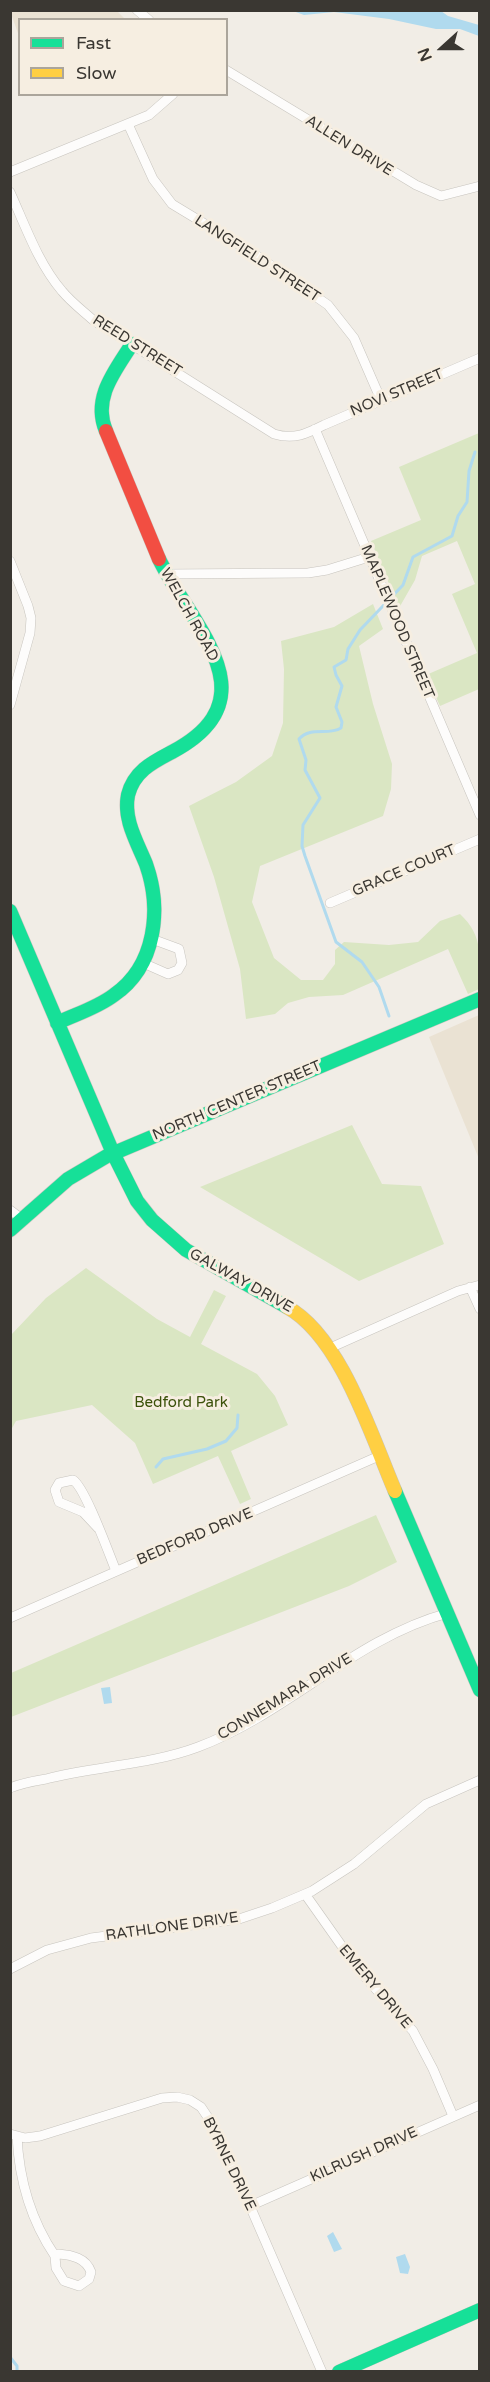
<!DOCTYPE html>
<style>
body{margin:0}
#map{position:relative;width:490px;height:2382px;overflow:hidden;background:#f1ede6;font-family:"Varela Round",sans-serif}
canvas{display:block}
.frame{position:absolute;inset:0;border:12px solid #3a3732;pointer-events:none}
.legend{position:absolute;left:18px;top:18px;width:210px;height:78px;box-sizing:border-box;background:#f6eee1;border:2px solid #aba59b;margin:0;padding:8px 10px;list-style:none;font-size:18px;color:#3a3732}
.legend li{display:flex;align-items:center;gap:12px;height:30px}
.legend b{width:30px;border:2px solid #aba59b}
.north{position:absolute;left:412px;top:18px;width:60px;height:60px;-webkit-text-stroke:4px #f6eee1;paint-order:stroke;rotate:249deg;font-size:16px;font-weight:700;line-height:24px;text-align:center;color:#3a3732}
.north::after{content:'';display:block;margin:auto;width:21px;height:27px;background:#3a3732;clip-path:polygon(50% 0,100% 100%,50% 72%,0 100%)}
</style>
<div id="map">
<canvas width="490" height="2382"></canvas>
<div class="frame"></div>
<ul class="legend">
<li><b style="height:8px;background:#16e098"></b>Fast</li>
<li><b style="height:8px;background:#ffcf43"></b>Slow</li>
</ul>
<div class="north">N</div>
</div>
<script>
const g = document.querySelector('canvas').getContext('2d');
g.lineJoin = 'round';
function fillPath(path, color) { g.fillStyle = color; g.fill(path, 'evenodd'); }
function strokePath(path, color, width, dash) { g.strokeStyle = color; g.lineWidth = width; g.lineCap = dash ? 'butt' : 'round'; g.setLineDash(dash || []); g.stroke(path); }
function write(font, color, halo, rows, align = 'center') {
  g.font = font + ' "Varela Round",sans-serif'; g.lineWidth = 6; g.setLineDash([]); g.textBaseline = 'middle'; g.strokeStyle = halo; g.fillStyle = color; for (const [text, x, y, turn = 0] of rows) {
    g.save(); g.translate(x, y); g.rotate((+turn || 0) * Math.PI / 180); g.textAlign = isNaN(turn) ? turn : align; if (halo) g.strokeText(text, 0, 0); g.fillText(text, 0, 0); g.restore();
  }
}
const built = new Path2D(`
 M10,11H117L125,19L20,20L19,36Z
 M479,1015V1159L429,1037Z`);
const green = new Path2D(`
 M479,433V689L440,706L426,675L477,653L452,594L475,584L457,541L422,556L415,580L399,608L371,541L421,520L399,467Z
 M373,604L383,629L359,646L373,704L392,764L391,789L383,816L260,866L252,902L274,958L301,980H323L335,964V950L344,942L389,945L418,942L440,921L460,914C484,936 480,959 479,989L468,994L448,949L343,995L309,997L288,1003L275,1014L246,1019L240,969L214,877L189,806L236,782L272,756L283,723L284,669L281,641L334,627Z
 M352,1125L382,1184L421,1186L444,1244L359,1281L200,1187Z
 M86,1268L157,1319L190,1337L214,1290L226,1296L201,1344L257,1374L275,1396L288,1425L231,1451L251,1499L240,1504L218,1456L153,1484L135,1443L92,1405L16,1421L11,1430V1335L46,1298Z
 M376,1515L397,1562L349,1586L11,1717V1673Z`);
const water = new Path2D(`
 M412,10L441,11L448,16L479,25V36L460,29H436L389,19L334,12L304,15L293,11Z
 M110,1687L112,1703L104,1704L101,1688Z
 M333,2232L342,2249L334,2252L327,2236Z
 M405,2254L410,2267L408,2274L400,2273L396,2257Z`);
const stream = new Path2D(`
 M389,1016L379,987L362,962L336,942L305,856L302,846L303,825L320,798L305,770L306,760L299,739C311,726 328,736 341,728L342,722L336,707L342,686L336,675L334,667L346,660L348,649L360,630L403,585L413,557L452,536L458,516L467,502L469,471L475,452
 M156,1467L163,1459L207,1449L226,1441L237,1428L238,1415
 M10,2357L17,2366V2372`);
const street = new Path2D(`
 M137,10L149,20
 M226,70L416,185L441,196L480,186
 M128,124L153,179L172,204L253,253L328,305L354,338L381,400
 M10,172L149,115L173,94
 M10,192C25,225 38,263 62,291C71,302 83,311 93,320L274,434C294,440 306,434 324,425L480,358
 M315,429L480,815
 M10,561L28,606L31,618L30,633L10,705
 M166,574L308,573L327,570L369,557
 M330,903L480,839
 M143,963L168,974L178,970L182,963L179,949L152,939
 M10,1210L22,1219
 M470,1287L480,1309
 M330,1348L458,1291L480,1285
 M98,1528L83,1512L59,1502L55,1490L59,1483L73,1480C85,1487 109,1554 116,1571
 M10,1618L379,1456
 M10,1788C22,1783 34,1781 46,1779C96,1766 150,1765 198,1747C287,1714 355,1638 448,1613
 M305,1894L358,1969L413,2031L433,2069L453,2116
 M10,1969L47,1950L91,1938L239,1919L272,1908L312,1891L354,1864L426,1804L480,1780
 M10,2134L25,2138L40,2136L162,2098L177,2097L190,2100L201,2107L211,2122L250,2206L322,2372
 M17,2136C19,2180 30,2219 55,2256
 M250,2206L480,2105
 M58,2254C72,2255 86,2258 91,2272L89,2279L79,2286L64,2281L56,2268L55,2256Z`);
const fast = new Path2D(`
 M106,431C92,398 115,371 132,344
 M10,911L113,1153L137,1201L152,1220L186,1250L287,1307
 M57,1023C76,1014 97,1008 114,995C156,966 162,909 146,864C137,842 123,819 128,795C134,771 153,762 172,752C274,698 192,627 159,559
 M10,1230L68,1179L107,1156L480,999
 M395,1491L480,1690
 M339,2372L480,2310`);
const slow = new Path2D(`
 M287,1307C341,1337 371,1435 395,1491`);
const jam = new Path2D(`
 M106,431L159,559`);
const streetNames = [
 ["ALLEN DRIVE",349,146,32],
 ["LANGFIELD STREET",257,259,33],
 ["REED STREET",137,346,32],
 ["NOVI STREET",397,393,-23],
 ["WELCH ROAD",189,615,61],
 ["MAPLEWOOD STREET",397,622,67],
 ["GRACE COURT",404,871,-23],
 ["NORTH CENTER STREET",237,1101,-23],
 ["GALWAY DRIVE",241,1281,29],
 ["BEDFORD DRIVE",195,1537,-23],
 ["CONNEMARA DRIVE",285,1697,-31],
 ["RATHLONE DRIVE",172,1927,-8],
 ["EMERY DRIVE",375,1987,50],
 ["KILRUSH DRIVE",364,2155,-24],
 ["BYRNE DRIVE",229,2164,64]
];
const parkNames = [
 ["Bedford Park",181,1403]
];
fillPath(built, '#eae2d3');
fillPath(green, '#dae6c3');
fillPath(water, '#b0daee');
strokePath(stream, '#b0daee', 3);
strokePath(street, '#c7c4be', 10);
strokePath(fast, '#c7c4be', 15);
strokePath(slow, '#c7c4be', 15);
strokePath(jam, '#c7c4be', 15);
strokePath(street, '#fdfcfb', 9);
strokePath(fast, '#16e098', 14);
strokePath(slow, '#ffcf43', 14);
strokePath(jam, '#f24e42', 14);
write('15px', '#3a3732', '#f6eee1', streetNames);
write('15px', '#3b510a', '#f6eee1', parkNames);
</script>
